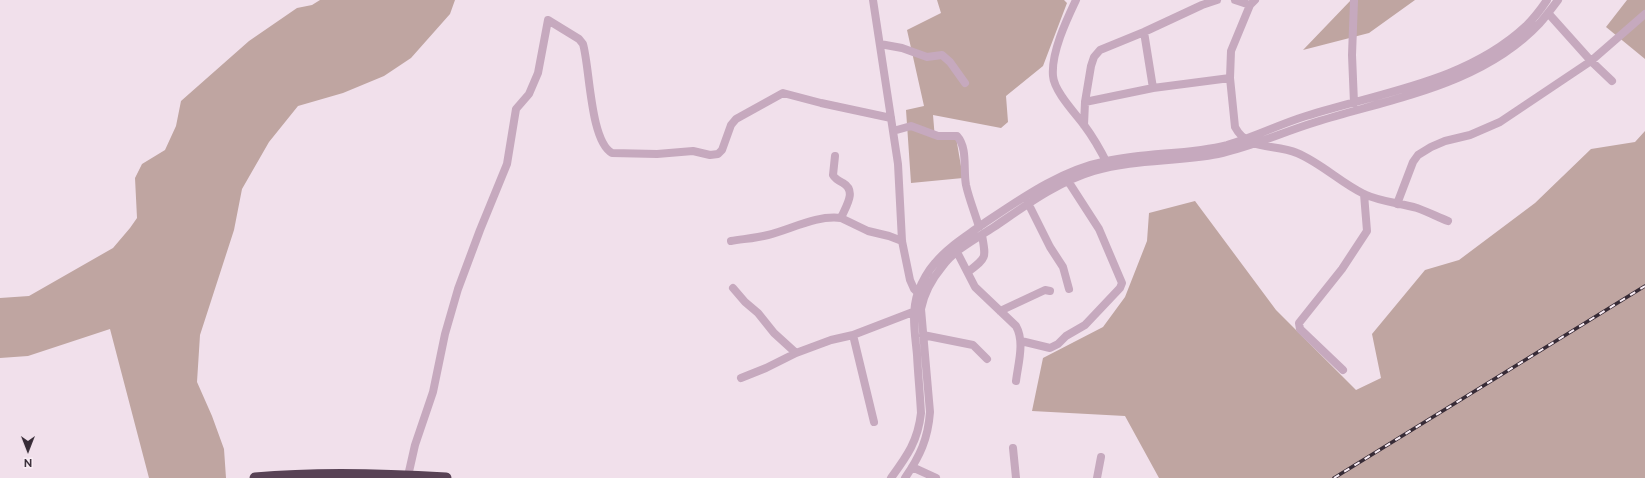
<!DOCTYPE html>
<style>
body{margin:0}
#map{position:relative;width:1645px;height:478px;overflow:hidden;background:#f1e0eb;font-family:Raleway,sans-serif}
canvas{display:block}
.north{position:absolute;left:8px;top:430px;width:40px;height:40px;-webkit-text-stroke:3px #f9ecf4;paint-order:stroke;rotate:180deg;font-size:11px;font-weight:700;line-height:16px;text-align:center;color:#372b36}
.north::after{content:'';display:block;margin:auto;width:14px;height:18px;background:#372b36;clip-path:polygon(50% 0,100% 100%,50% 72%,0 100%)}
</style>
<div id="map">
<canvas width="1645" height="478"></canvas>
<div class="north">N</div>
</div>
<script>
const g = document.querySelector('canvas').getContext('2d');
g.lineJoin = 'round';
function fillPath(path, color) { g.fillStyle = color; g.fill(path, 'evenodd'); }
function strokePath(path, color, width, dash) { g.strokeStyle = color; g.lineWidth = width; g.lineCap = dash ? 'butt' : 'round'; g.setLineDash(dash || []); g.stroke(path); }
const green = new Path2D(`
 M320,0H455L450,14L411,58L384,76L343,93L298,106L269,142L242,189L234,230L200,335L197,382L212,416L224,449L226,478H149L110,329L28,356L0,358V298L29,296L113,248L130,228L137,218L135,178L142,164L165,150L176,126L181,101L249,41L297,8L312,5Z
 M937,0H1064L1067,3L1043,66L1006,96L1008,122L1001,128L933,115L935,139L956,137L963,178L911,183L906,110L924,106L907,30L941,13Z
 M1351,0H1415L1369,33L1303,50Z
 M1627,0H1645V59L1606,27Z
 M1645,131V478H1159L1125,416L1032,411L1043,358L1103,327L1125,297L1147,241L1149,213L1195,201L1276,310L1356,390L1381,378L1372,334L1425,270L1459,260L1535,203L1591,149L1635,142Z`);
const minor = new Path2D(`
 M873,0L898,164L902,241L910,280L914,289L921,296
 M1076,0C1066,21 1051,53 1053,76C1054,91 1075,113 1084,125C1093,137 1101,151 1108,165
 M1235,0L1250,5
 M1255,0L1250,5L1231,51L1230,78L1235,127C1248,152 1275,143 1297,153C1321,163 1341,183 1364,194C1381,202 1400,203 1417,208C1428,212 1438,217 1448,221
 M1354,1L1352,55L1354,103
 M1548,13L1591,61L1612,81
 M1144,32L1153,88
 M880,44L902,48L927,57L942,55L950,62L965,83
 M1085,102L1153,88L1230,78
 M1084,125L1085,102L1091,66L1094,57L1100,50L1144,32L1202,5L1217,0
 M893,131L911,126L938,136H957C968,148 963,169 966,185C969,199 975,213 979,227
 M835,156L833,175C835,179 839,181 843,183C857,191 846,206 841,218
 M1028,203L1050,247L1063,267L1069,289
 M1397,204L1413,162L1418,155L1431,147L1445,141L1470,135L1500,122L1591,61L1645,14
 M731,241C743,239 756,238 768,235C792,229 816,215 841,218L868,231L889,236L902,241
 M957,252L975,287L1016,326C1025,342 1018,364 1016,381
 M968,272C987,257 986,259 982,235
 M733,288L745,302L758,313L774,333L796,353L831,340L853,335L918,310
 M1000,311L1045,290L1050,291
 M853,335L874,422
 M923,335L973,345L987,359
 M1021,341L1050,348L1058,344L1066,336L1085,325L1120,288L1122,283L1099,229L1068,181
 M1343,370L1300,329L1299,323L1342,269L1367,231L1364,194
 M741,378L766,368L796,353
 M1013,448L1016,478
 M912,467L936,478
 M408,476L415,445L433,392L445,334L458,289L480,230L507,164L516,109L529,94L538,73L548,20L579,39L583,44C590,68 590,141 612,153L657,154L693,151L710,155L718,154L722,150L731,125L736,119L783,93L821,103L891,118
 M891,478C907,456 918,441 921,413C920,394 918,374 917,355C915,333 911,313 918,292C922,282 928,271 935,263C947,248 965,237 980,226C1019,200 1060,170 1107,161C1147,152 1188,155 1227,145C1254,137 1280,124 1306,116C1381,92 1466,82 1526,26C1534,18 1541,9 1547,0
 M905,478C920,456 928,439 930,412L921,309C924,294 932,279 942,267C955,249 976,239 994,227C1025,206 1057,182 1094,171C1134,159 1177,162 1218,154C1251,147 1283,132 1316,122C1393,98 1482,85 1540,23C1546,16 1552,8 1558,0
 M1097,478L1101,457`);
const highway = new Path2D(`
 M255,478C319,472 382,474 446,478`);
const rail = new Path2D(`
 M1334,478L1645,286`);
fillPath(green, '#bfa5a1');
strokePath(minor, '#c6a9be', 8);
strokePath(highway, '#584255', 11);
strokePath(rail, '#372b36', 3.5);
strokePath(rail, '#f9ecf4', 2, [6]);
</script>
